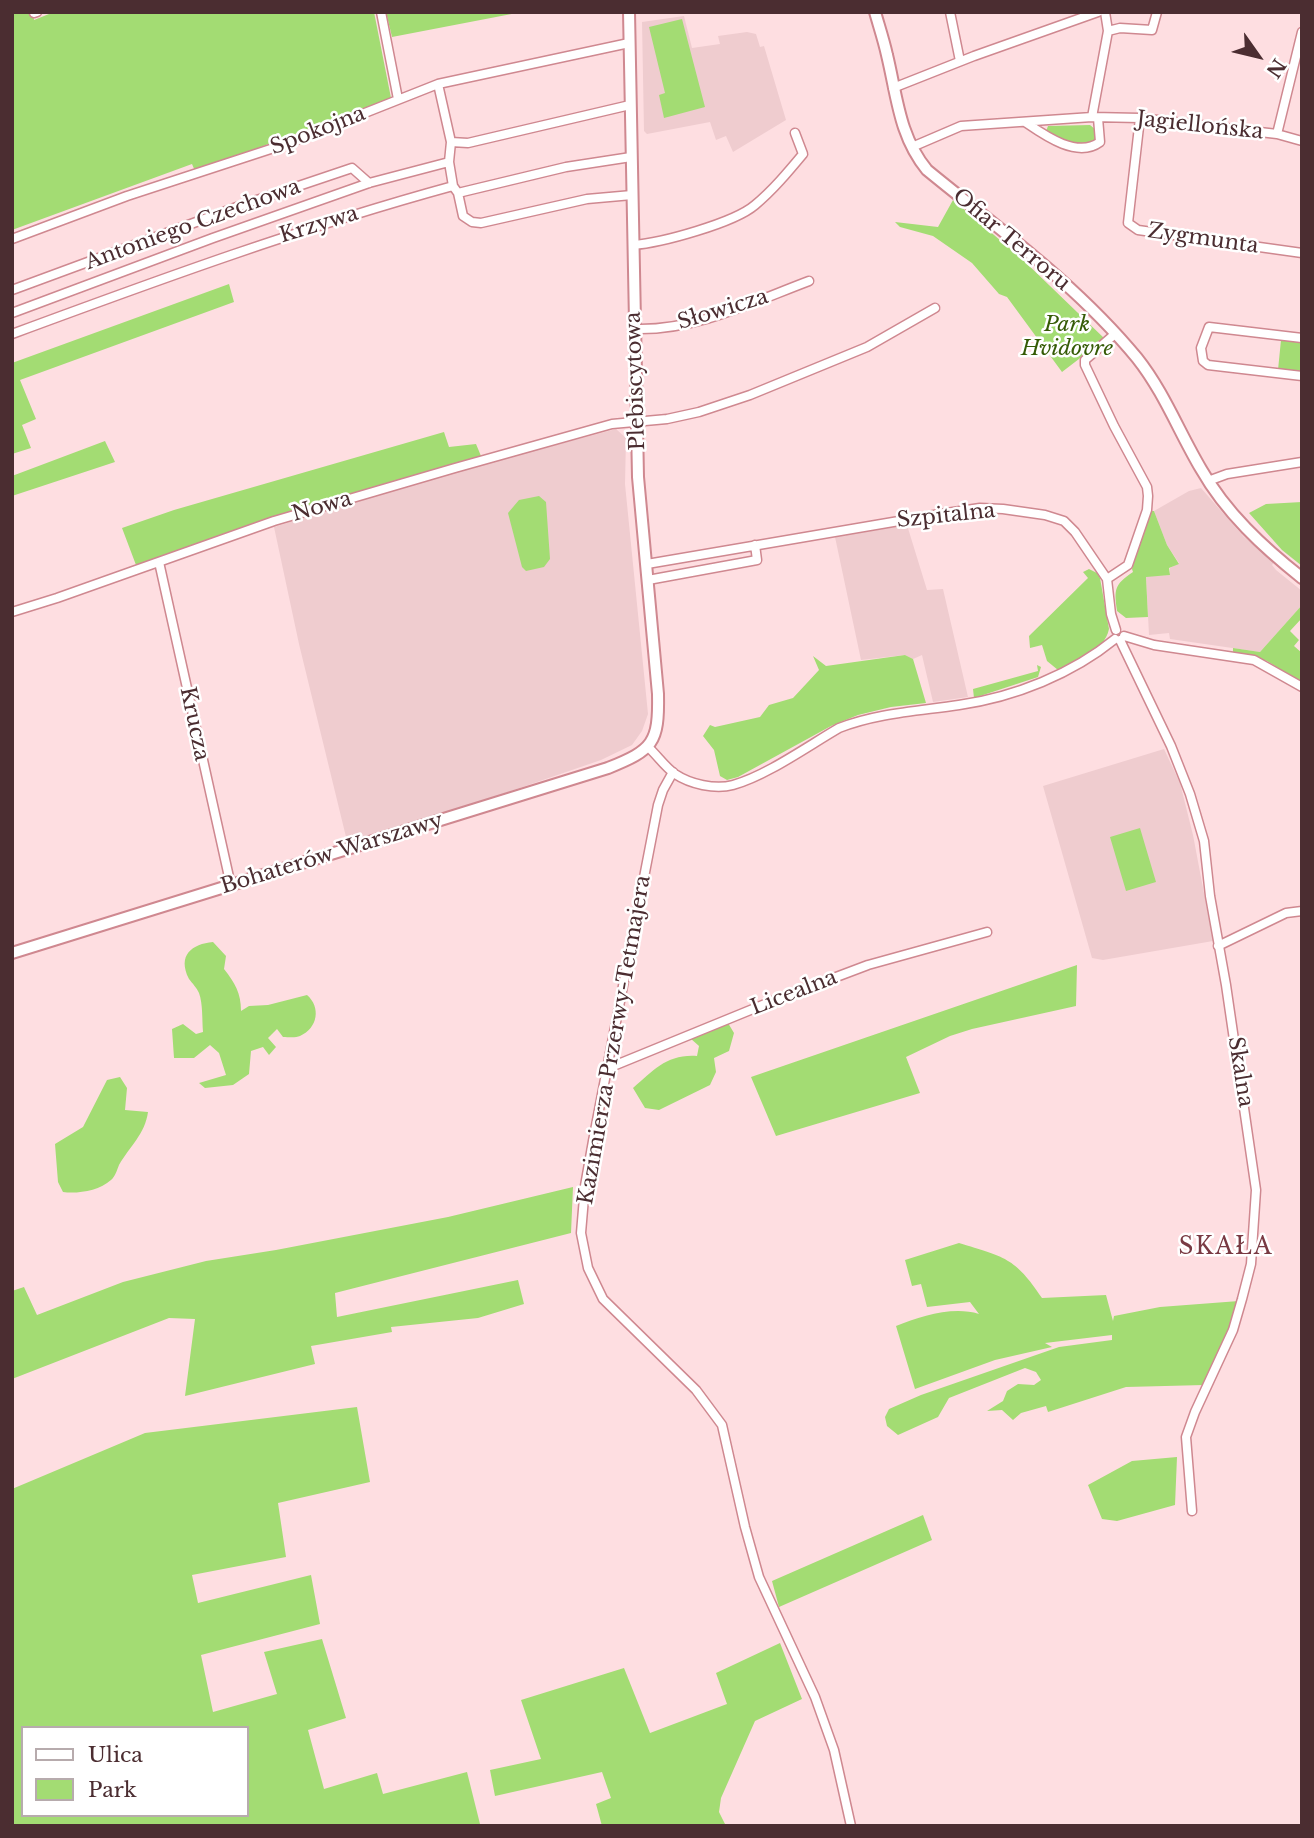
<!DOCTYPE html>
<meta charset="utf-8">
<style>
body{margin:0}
#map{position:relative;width:1314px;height:1838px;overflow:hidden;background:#fedee1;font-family:"Libre Baskerville",serif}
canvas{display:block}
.frame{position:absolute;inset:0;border:14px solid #4b2d31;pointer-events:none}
.legend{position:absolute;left:21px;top:1726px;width:228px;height:91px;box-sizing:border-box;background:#fff;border:2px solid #b7abad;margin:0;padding:9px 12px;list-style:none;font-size:21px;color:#4b2d31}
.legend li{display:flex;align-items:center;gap:14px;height:35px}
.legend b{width:35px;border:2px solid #b7abad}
.north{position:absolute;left:1223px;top:21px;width:70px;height:70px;-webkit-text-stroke:5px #fff;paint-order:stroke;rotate:124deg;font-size:19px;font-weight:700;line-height:28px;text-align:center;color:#4b2d31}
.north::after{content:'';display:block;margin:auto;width:24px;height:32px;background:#4b2d31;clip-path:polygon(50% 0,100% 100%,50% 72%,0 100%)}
</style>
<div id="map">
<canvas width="1314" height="1838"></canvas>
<div class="frame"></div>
<ul class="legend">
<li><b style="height:9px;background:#fff"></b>Ulica</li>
<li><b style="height:19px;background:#a3dc73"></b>Park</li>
</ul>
<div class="north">N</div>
</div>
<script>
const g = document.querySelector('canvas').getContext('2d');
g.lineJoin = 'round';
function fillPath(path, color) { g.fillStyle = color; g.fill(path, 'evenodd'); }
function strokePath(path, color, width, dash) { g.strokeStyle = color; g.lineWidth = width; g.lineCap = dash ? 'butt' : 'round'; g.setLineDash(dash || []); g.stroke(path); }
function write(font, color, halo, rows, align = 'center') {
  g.font = font + ' "Libre Baskerville",serif'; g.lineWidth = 5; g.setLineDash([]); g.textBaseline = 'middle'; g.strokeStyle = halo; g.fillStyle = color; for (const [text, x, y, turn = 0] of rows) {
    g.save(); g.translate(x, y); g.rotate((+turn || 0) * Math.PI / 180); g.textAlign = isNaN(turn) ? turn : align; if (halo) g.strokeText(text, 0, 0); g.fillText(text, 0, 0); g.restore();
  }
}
const built = new Path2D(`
 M684,16L692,48L720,44L718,36L747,32L756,34L760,47L764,46L786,120L733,152L726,136L716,140L710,122L647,134L644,131L642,22Z
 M616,429L626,438L625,484L648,714L642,731L632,745L601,760L450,812L347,841L299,644L274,527L458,471Z
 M1201,488L1244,537L1275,561L1272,565L1276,570L1302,591V605L1260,652L1170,639L1169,633L1149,635L1146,576L1170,575V568L1179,563L1167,545L1154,511L1189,491Z
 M907,525L927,590L943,589L968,697L933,702L922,655L913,659L905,655L861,660L835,537Z
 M1164,749L1180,783L1193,835L1213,941L1103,960L1092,958L1043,786Z`);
const green = new Path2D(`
 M12,12H33L34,20L54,12H374L391,98L210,166L195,171L192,164L12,230Z
 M386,12H522L392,37Z
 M682,19L705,107L664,118L659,95L665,93L649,27Z
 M1090,125L1096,130V139C1081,150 1061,139 1045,134L1048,126Z
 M953,200L1021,258L1105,339L1062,372L1007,297L999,294L972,263L933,236L900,227L895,222L938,227Z
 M229,284L234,302L20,380L36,419L22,425L31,448L12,454V363Z
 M1281,340L1302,343V373L1278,370Z
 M444,432L449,447L476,444L481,456L426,475L268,518L136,565L122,528L174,510Z
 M105,441L115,462L12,496V476Z
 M539,496L546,502L550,559L544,567L526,571L522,567L508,513L519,500Z
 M1302,502V566L1282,550L1249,513L1266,504Z
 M1150,511H1154L1167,545L1179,564L1169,568L1170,575L1146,577L1148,617L1126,618L1117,611C1114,589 1114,585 1133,572L1132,569Z
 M1089,569L1097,573L1100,578L1109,629C1104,652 1077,660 1058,670L1047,661L1042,645L1030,648L1029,636L1088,578L1083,572Z
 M1302,605V618L1290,631L1299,640L1294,646L1302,653V683L1267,661L1233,652V648L1260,652Z
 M905,655L913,659L926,703L891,707L858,715L831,726L738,777L727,780L720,776L714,750L703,736L710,725L715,727L760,717L769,705L793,698L819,670L813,656L826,666Z
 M1037,665L1041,667L1038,677L974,698L973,689L1038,671Z
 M1140,828L1156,882L1126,891L1110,837Z
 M213,942L226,956L224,969C235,983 241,993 241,1011L249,1006L268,1005L307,995C321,1007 318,1028 300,1036C296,1038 288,1037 283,1037L277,1029L268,1038L276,1047L269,1055L263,1047L251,1051L249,1074L233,1085L205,1088L199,1083L226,1075L219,1053L210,1045L194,1058H174L172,1029L183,1024L196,1034L203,1032C202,1020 203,1004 199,993C197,988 192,983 189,979C177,955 192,944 213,942Z
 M1077,965L1076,1006L972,1029L950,1036L906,1057L920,1093L776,1136L751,1077Z
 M728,1023L734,1033L729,1051L714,1058L716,1072L710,1085L659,1110L645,1108L633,1088C654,1070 667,1054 697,1056L699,1046L690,1038Z
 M120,1077L127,1088L125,1110L148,1112C145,1134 130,1146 119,1165C117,1170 115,1177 111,1180C99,1191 77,1194 63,1192L58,1182L55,1144L83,1127L107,1080Z
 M573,1187L571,1233L335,1293L337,1317L518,1280L524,1304L478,1318L391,1327L392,1332L311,1346L315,1364L185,1396L195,1319L169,1318L12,1379V1291L24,1287L37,1315L123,1282L206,1261L276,1250L448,1217Z
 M959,1243C1004,1257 1015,1257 1042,1298L1106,1295L1113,1321L1114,1316L1160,1307L1239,1301L1230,1329L1204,1385L1126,1387L1048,1412L1046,1406L1021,1413L1013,1420L1002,1410L987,1411L1003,1401L1007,1391L1018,1384L1034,1385L1041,1380L1036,1372L1025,1368L949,1398L938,1417L898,1435L887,1426L885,1417L889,1409L921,1395L1059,1347L1112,1340V1335L1045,1343L1052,1347L995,1360L915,1389L896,1326C921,1316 953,1306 979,1314L970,1302L927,1307L921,1284L912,1286L905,1260Z
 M357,1407L370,1482L278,1503L286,1557L192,1575L198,1603L311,1575L320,1624L201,1655L213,1712L277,1694L264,1652L322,1639L346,1718L308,1730L324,1789L377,1773L383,1794L467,1772L480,1824L12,1826V1489L145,1433ZM23,1728H247V1815H23Z
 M1177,1457L1175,1505L1117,1521L1102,1519L1088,1485L1132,1461Z
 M923,1515L932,1540L779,1607L772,1581Z
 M780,1643L802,1699L755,1721L721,1798L719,1812L726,1826H602L596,1804L611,1798L602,1772L495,1796L490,1770L541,1759L521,1700L624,1668L650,1733L727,1704L716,1673Z`);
const minor = new Path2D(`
 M381,12L398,99
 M950,12L960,61
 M34,13L37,12
 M1108,31L1120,28L1152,30L1157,12
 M438,84L451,142
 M893,88L974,56L1098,12
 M1092,117L1108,31L1105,12
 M1140,118L1128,223L1138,230L1302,253
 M1025,122C1044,135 1077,159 1100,142L1098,118
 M1277,134L1302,32
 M912,147L961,126L1092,117L1140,118L1277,134L1302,141
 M449,162L453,186
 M458,193L463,216L472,222L481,223L587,199L632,195
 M12,239L127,196L289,143L438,84L629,43
 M633,245C661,243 734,223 755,205C773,190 788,172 803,154L795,133
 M12,290L245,204L352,168L369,183
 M12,313L213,238L369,183L449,162L451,142L468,143L630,105
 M635,329C695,331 753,302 809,281
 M12,334C158,280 303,227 453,186L458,193L566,167L631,157
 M1302,338L1209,327L1201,348L1203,361L1208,365L1302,376
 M1208,481L1227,474L1302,462
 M159,562L231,886
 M647,564L940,514L980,508L1003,509L1045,515L1064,521L1075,532L1107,579L1111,614L1116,630
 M1107,579L1128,565L1147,510L1148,496L1147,487L1114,426L1085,365V360L1115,334
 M648,580L757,560L755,545
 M12,612L57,598L274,521L455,468L612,424L667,419L699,412L750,395L867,347L935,308
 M1124,636L1154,645L1254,660L1302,687
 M1120,640L1171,746L1190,794L1204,841L1210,896L1226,985L1256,1190L1251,1264L1242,1299L1233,1330L1195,1412L1186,1437L1192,1511
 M648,747C657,755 665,767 675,774C690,784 715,790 733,785C766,776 808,746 839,728C877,713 919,711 959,705C1015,697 1072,674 1115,639
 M673,772L663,790L658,805L593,1141L585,1186L581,1233L588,1268L603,1299L696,1390L722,1425L745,1527L759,1577L815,1697L834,1750L851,1826
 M1218,946L1286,913L1302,911
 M606,1069L770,1002L868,965L987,932`);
const tertiary = new Path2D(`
 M875,12C879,26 884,41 887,55C897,96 899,136 927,170C999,229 1077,285 1137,358C1164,392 1179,432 1201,469C1226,513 1263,547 1302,578
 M12,953L608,768C653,750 659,743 658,694L638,477L629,12`);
const streetNames = [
 ["Jagiellońska",1200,126,6],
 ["Spokojna",318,131,-21],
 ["Antoniego Czechowa",193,225,-20],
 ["Krzywa",319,225,-17],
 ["Zygmunta",1203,239,8],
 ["Ofiar Terroru",1011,240,40],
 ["Słowicza",723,310,-17],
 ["Plebiscytowa",636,381,-92],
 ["Nowa",322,507,-16],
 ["Szpitalna",946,516,-6],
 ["Krucza",194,724,78],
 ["Bohaterów Warszawy",332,854,-17],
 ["Licealna",794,993,-21],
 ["Kazimierza Przerwy-Tetmajera",615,1040,-80],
 ["Skalna",1240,1072,81]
];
const parkNames = [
 ["Park",1067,325],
 ["Hvidovre",1067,349]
];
const neighbourhoodNames = [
 ["SKAŁA",1226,1248]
];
fillPath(built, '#efcccf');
fillPath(green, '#a3dc73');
strokePath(minor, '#cf8890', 11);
strokePath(tertiary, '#cf8890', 14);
strokePath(minor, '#fff', 8);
strokePath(tertiary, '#fff', 10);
write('21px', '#4b2d31', '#fff', streetNames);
write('italic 21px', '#355b06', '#fff', parkNames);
g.letterSpacing = '2px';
write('23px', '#793a43', '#fff', neighbourhoodNames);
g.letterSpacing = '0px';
</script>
